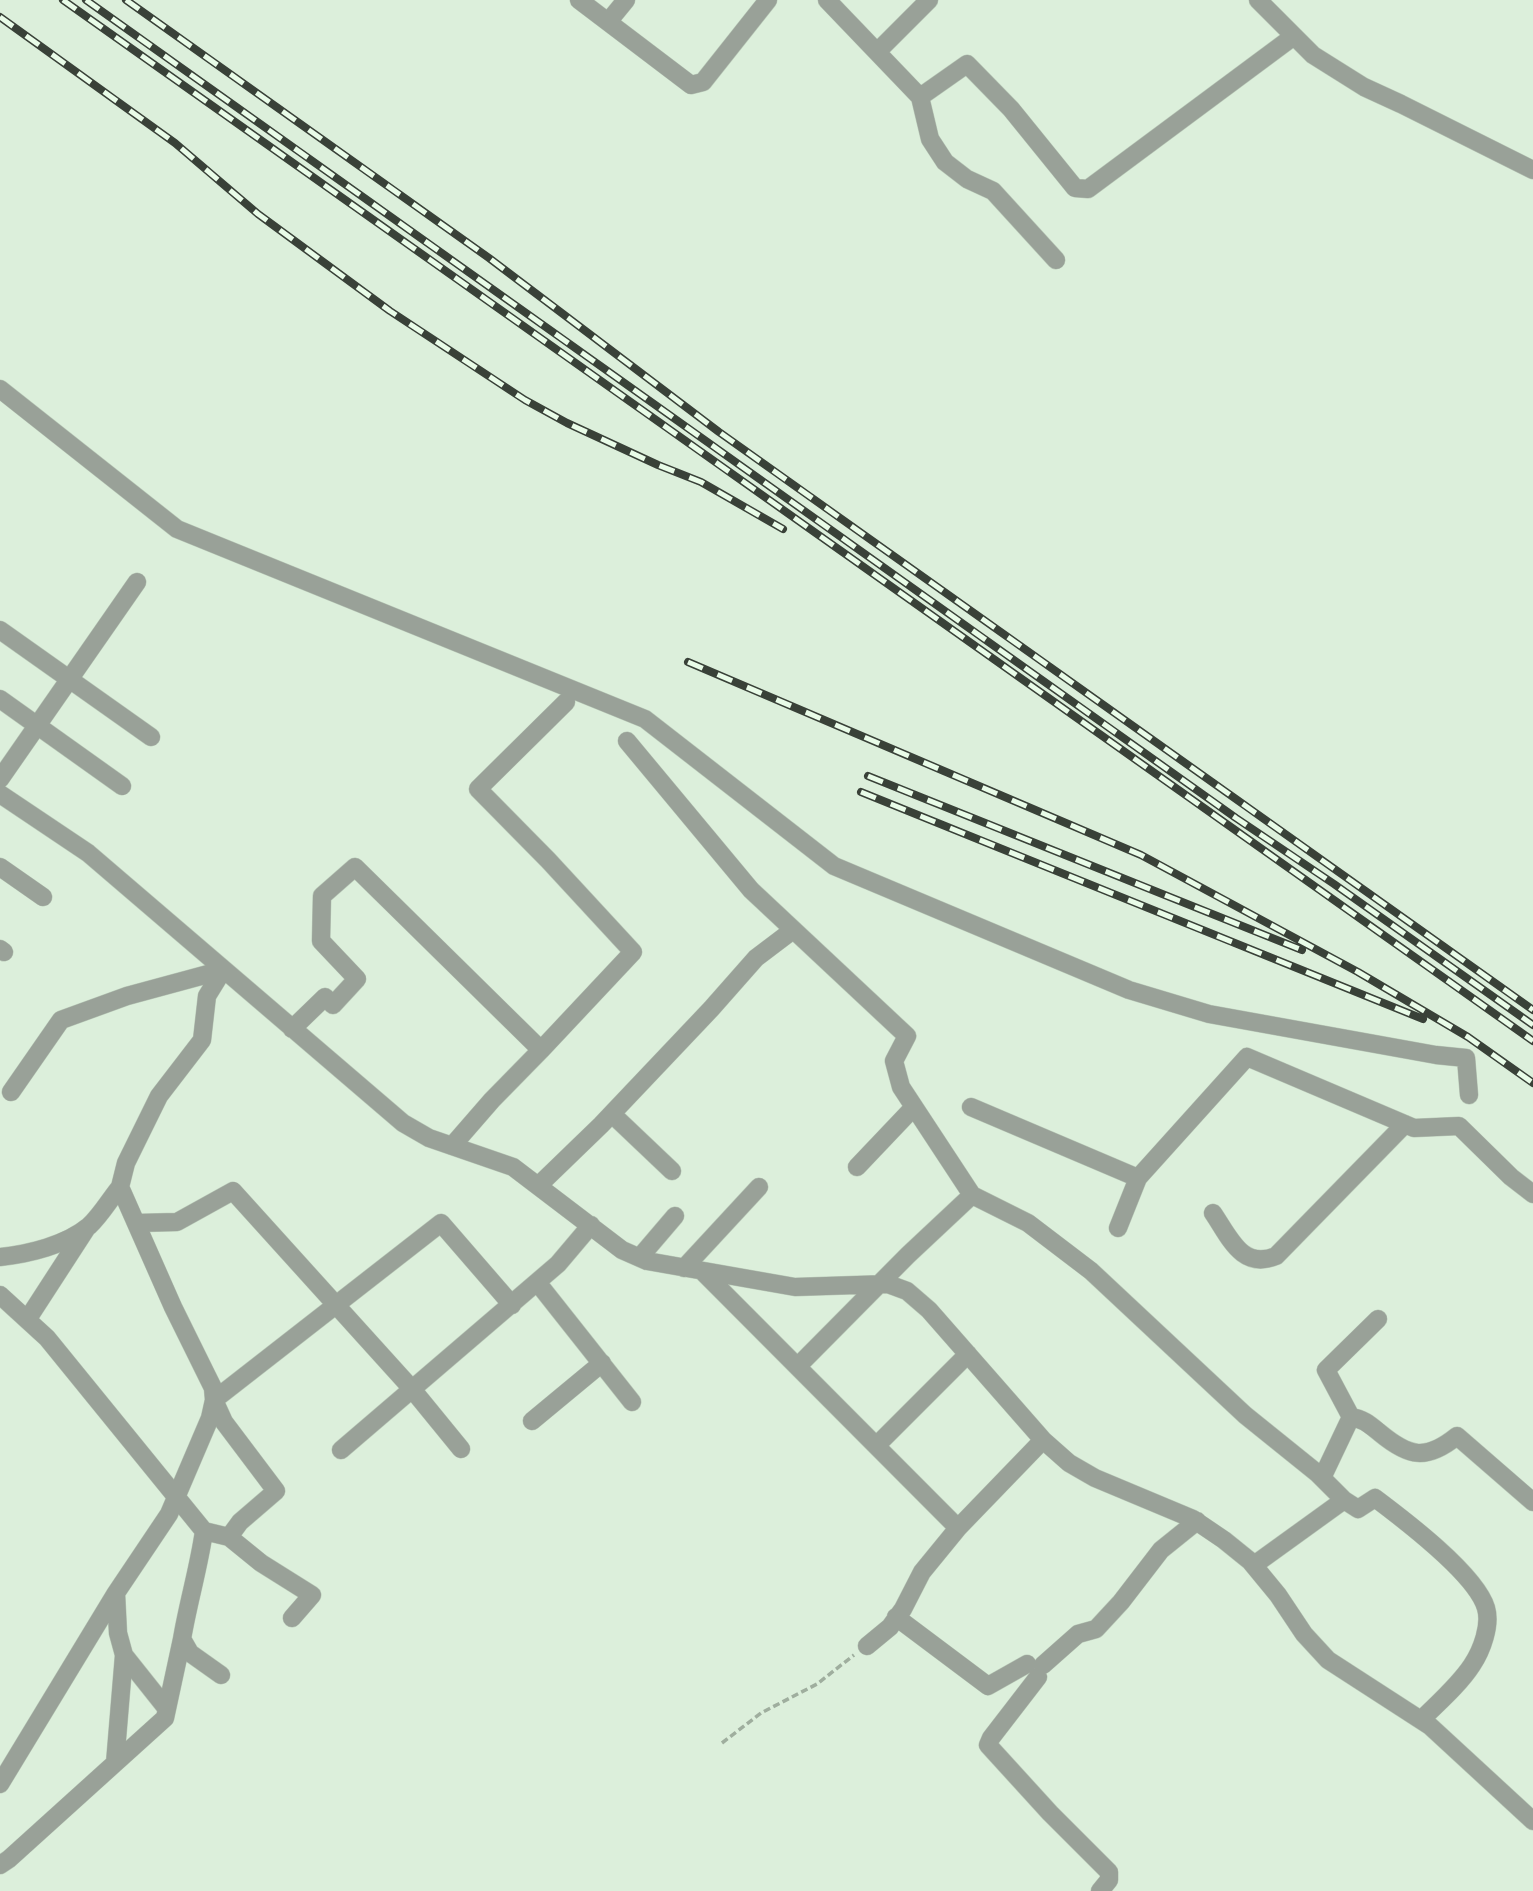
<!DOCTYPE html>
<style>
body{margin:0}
canvas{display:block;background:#dcefdb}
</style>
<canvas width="1533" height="1891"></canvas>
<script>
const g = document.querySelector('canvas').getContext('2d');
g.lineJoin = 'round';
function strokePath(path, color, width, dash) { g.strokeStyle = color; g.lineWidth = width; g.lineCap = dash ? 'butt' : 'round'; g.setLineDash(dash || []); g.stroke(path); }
const path = new Path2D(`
 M722,1743L761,1713L817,1684L854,1655`);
const minor = new Path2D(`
 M579,0L691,85L703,82L768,0
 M827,0L920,97L930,139L945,162L967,179L993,191L1056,260
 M1258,0L1313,55L1364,87L1401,104L1533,170
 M608,22L626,0
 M877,52L929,0
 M920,97L967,64L1011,109L1075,188L1088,189L1294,36
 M0,389L177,529L645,719L834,866L1129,990L1209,1014L1436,1055L1466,1058L1469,1095
 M0,630L151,737
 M0,699L122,786
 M627,741L751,890L907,1036L894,1061L901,1087L972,1195L1028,1223L1091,1271L1245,1415L1317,1473L1344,1500L1358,1509L1375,1498C1403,1519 1476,1574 1486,1608C1491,1625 1482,1650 1472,1665C1459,1685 1438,1703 1421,1720
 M0,779L137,582
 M0,794L88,853L403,1123L429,1138L513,1167L622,1250L647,1261L795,1287L888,1284L907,1291L929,1310L1043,1440L1069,1463L1095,1478L1193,1519L1224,1540L1250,1561L1278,1595L1304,1634L1328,1660L1430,1726L1533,1821
 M0,867L43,897
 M0,949L4,952
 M292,1029L325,997L333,1005L357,979L321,941L322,896L355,867L541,1050L492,1100L452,1146
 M541,1050L633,952L548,860L478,789L566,702
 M11,1092L61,1020L127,996L223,970
 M971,1107L1138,1178L1118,1228
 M612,1114L672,1171
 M857,1167L914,1107
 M1138,1178L1247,1057L1414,1128L1459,1126L1511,1177L1533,1194
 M539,1185L601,1125L711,1009L756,958L793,930
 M1213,1213C1230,1238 1242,1270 1276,1256L1405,1124
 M137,1223L177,1222L233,1191L412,1389L461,1449
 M0,1257C29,1254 66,1245 89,1226C101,1215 110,1199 120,1187
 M640,1257L675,1216
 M684,1268L759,1187
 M702,1271L958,1528
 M537,1282L632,1402
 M0,1295L47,1338L204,1531L229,1537L240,1522L276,1491L224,1422L214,1400L441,1223L512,1305
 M27,1320L86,1229
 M798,1366L908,1255L972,1195
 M1351,1417C1364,1419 1370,1425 1380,1433C1409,1457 1426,1461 1457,1436L1533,1502
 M532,1421L602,1363
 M877,1445L968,1354
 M341,1450L558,1264L591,1225
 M1322,1478L1351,1417L1326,1370L1378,1319
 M204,1531C199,1567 188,1603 182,1639L190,1653L221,1675
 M229,1537L261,1563L312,1595L292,1618
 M1254,1565L1344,1500
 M116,1593L118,1633L124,1655L167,1709
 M896,1617L988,1686L1027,1664
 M867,1646L890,1627L903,1609L922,1572L958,1528L1043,1440
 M1043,1665L1078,1634L1096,1629L1121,1602L1161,1550L1197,1521
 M1038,1677L991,1738L988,1745L1050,1813L1109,1872V1880L1100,1891
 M115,1763L124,1655
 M0,1784L116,1593L169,1514L210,1418L214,1400L213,1388L173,1307L120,1187L126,1163L159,1096L202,1040L207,996L223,970
 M0,1865L9,1859L165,1718L182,1639`);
const rail = new Path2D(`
 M63,0L1533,1041
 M86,0L1236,818L1334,884L1533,1025
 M126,0L489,258L719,432L1533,1010
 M0,17L175,143L258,214L390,311L525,400L567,423L658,465L701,482L783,529
 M688,662L1141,855L1358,972L1468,1037L1533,1083
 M868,776L1302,950
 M861,792L1423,1019`);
strokePath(minor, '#bacab9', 19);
strokePath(path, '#9fae9e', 3.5, [7, 3.5]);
strokePath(minor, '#99a198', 18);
strokePath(rail, '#394138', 8);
strokePath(rail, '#e9fce8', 5, [16]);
</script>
